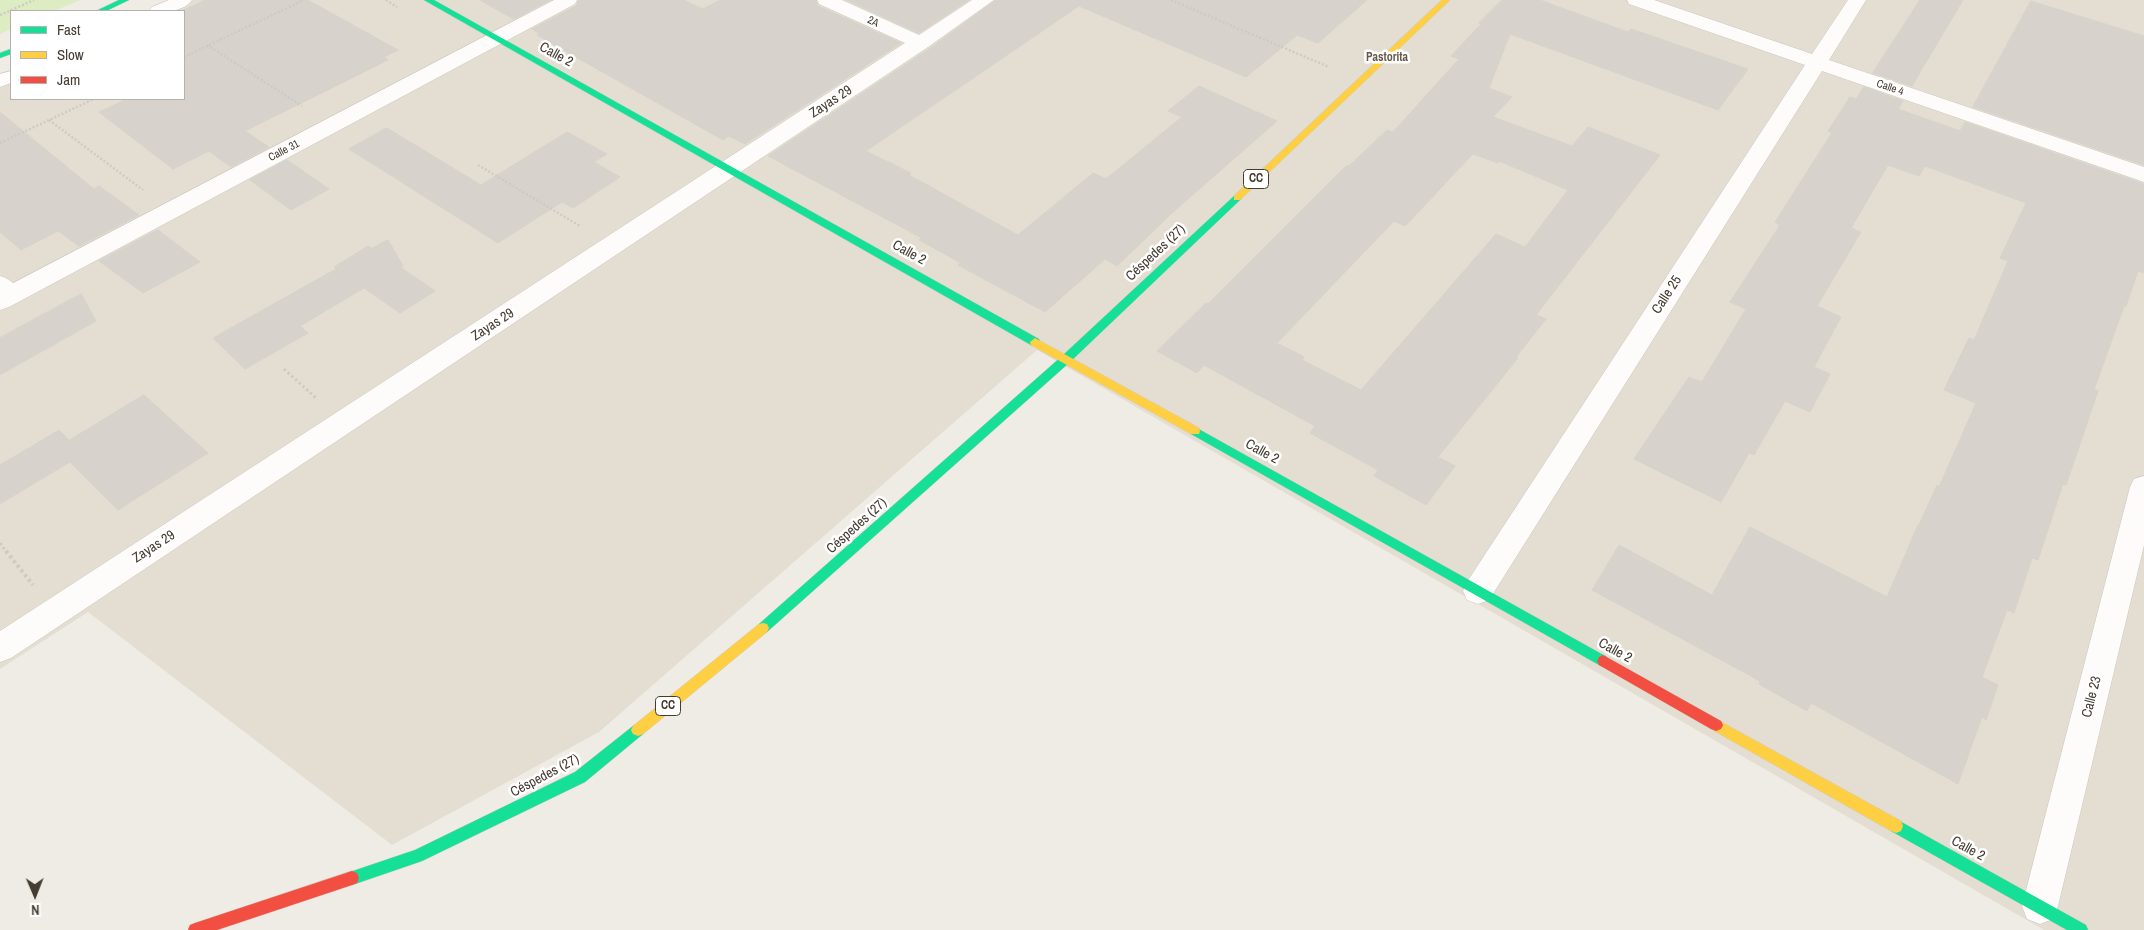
<!DOCTYPE html>
<meta charset="utf-8">
<style>
body{margin:0}
#map{position:relative;width:2144px;height:930px;overflow:hidden;background:#efece5;font-family:"Archivo Narrow",sans-serif}
canvas{display:block}
.legend{position:absolute;left:10px;top:10px;width:175px;height:90px;box-sizing:border-box;background:#fff;border:1px solid #b5b1ad;margin:0;padding:6px 9px;list-style:none;font-size:15px;color:#453d32}
.legend li{display:flex;align-items:center;gap:10px;height:25px}
.legend b{width:25px;border:1px solid #b5b1ad}
.north{position:absolute;left:10px;top:870px;width:50px;height:50px;-webkit-text-stroke:4px #fff;paint-order:stroke;rotate:179deg;font-size:14px;font-weight:700;line-height:20px;text-align:center;color:#453d32}
.north::after{content:'';display:block;margin:auto;width:18px;height:22px;background:#453d32;clip-path:polygon(50% 0,100% 100%,50% 72%,0 100%)}
</style>
<div id="map">
<canvas width="2144" height="930"></canvas>
<ul class="legend">
<li><b style="height:6px;background:#16e098"></b>Fast</li>
<li><b style="height:6px;background:#ffcf43"></b>Slow</li>
<li><b style="height:6px;background:#f24e42"></b>Jam</li>
</ul>
<div class="north">N</div>
</div>
<script>
const g = document.querySelector('canvas').getContext('2d');
g.lineJoin = 'round';
function fillPath(path, color) { g.fillStyle = color; g.fill(path, 'evenodd'); }
function strokePath(path, color, width, dash) { g.strokeStyle = color; g.lineWidth = width; g.lineCap = dash ? 'butt' : 'round'; g.setLineDash(dash || []); g.stroke(path); }
function write(font, color, halo, rows, align = 'center') {
  g.font = font + ' "Archivo Narrow",sans-serif'; g.lineWidth = 5; g.setLineDash([]); g.textBaseline = 'middle'; g.strokeStyle = halo; g.fillStyle = color; for (const [text, x, y, turn = 0] of rows) {
    g.save(); g.translate(x, y); g.rotate((+turn || 0) * Math.PI / 180); g.textAlign = isNaN(turn) ? turn : align; if (halo) g.strokeText(text, 0, 0); g.fillText(text, 0, 0); g.restore();
  }
}
const residential = new Path2D(`
 M181,0H2144V930H2044L1037,350L599,732L392,845L88,612L0,669V80L11,75V99H184V11H156Z`);
const green = new Path2D(`
 M0,0H81L54,11H11V29L0,34Z`);
const building = new Path2D(`
 M206,0H308L398,50L384,57L388,60L245,131L269,147L231,167L209,151L173,169L99,112L127,99H184V10Z
 M480,0H550L514,19Z
 M579,0H684L703,9L720,0H815L818,6L901,43L745,144L729,136L723,140L537,35L540,34L532,29L576,6Z
 M847,0H969L919,33Z
 M996,0H1367L1318,43L1297,35L1246,77L1079,6L866,151L911,173L909,175L1018,235L1093,173L1106,179L1182,117L1168,111L1199,86L1277,121L1173,212L1117,266L1105,259L1045,312L958,265L961,263L919,240L922,238L768,156L929,49Z
 M1502,0H1540L1628,32L1631,29L1748,69L1718,110L1510,34L1489,88L1512,97L1493,117L1572,146L1588,127L1660,155L1536,315L1546,319L1516,357L1518,358L1438,457L1455,466L1426,505L1374,476L1378,470L1310,433L1315,426L1204,365L1197,373L1157,351L1206,303L1208,304L1347,165L1349,166L1387,130L1393,132L1459,59L1451,56L1481,24L1479,23ZM1473,154L1498,163L1499,161L1568,190L1525,247L1496,234L1361,390L1302,360L1304,357L1277,343L1394,221L1405,226Z
 M1920,0H1963L1912,86L1873,73Z
 M2031,1L2144,36V165L1973,107Z
 M1864,87L1903,101L1898,109L1960,131L1965,122L2144,184V273L2138,271L2126,306H2124L2094,390L2098,391L2066,485L2063,484L2038,560L2032,558L2014,613L2007,610L1982,677L1998,685L1986,720L1982,717L1958,784L1811,703L1807,711L1759,684L1760,681L1592,590L1619,545L1712,595L1750,527L1887,597L1918,525H1919L1937,485L1939,487L1976,403L1944,390L1969,338L1974,340L2008,261L2000,258L2026,203L1925,166L1919,176L1888,165L1851,228L1861,232L1817,306L1841,317L1814,367L1830,374L1810,412L1785,401L1754,455L1749,453L1721,502L1634,459L1689,377L1702,382L1746,309L1730,302L1780,225L1775,222L1832,133L1828,131L1850,97L1856,99Z
 M0,112L94,189L99,186L139,215L79,246L58,231L21,250L0,232Z
 M387,128L481,185L567,132L607,154L594,162L620,177L573,208L562,202L498,243L349,149Z
 M287,160L329,189L291,210L250,180Z
 M158,230L200,262L143,293L99,261Z
 M388,240L403,266L400,267L435,291L400,313L364,288L300,326L308,333L245,369L213,338L336,269L334,267L368,246L372,248Z
 M81,294L96,321L0,375V338Z
 M144,395L208,453L118,510L70,462L0,504V465L59,430L69,440Z`);
const pathFar2 = new Path2D(`
 M386,0L397,7
 M1171,0L1329,67
 M0,15L34,0
 M207,45L302,106
 M184,57L304,0
 M49,120L143,190
 M0,143L94,99
 M478,165L580,226`);
const pathFar1 = new Path2D(`
 M284,369L316,398
 M0,543L7,553`);
const path = new Path2D(`
 M6,551L33,585`);
const lane = new Path2D(`
 M169,0H192C183,13 163,12 149,11L152,7Z
 M11,71V83L0,87V74Z
 M0,276C10,279 18,286 23,295L20,300L12,303L0,297Z`);
const street = new Path2D(`
 M554,0H577L575,4L9,307L0,310V290Z
 M817,0H842L919,35L972,0H994L928,47L11,658L0,662V631L905,43L819,4Z
 M1627,0H1654L1812,54L1848,0H1866L1829,60L2144,167V182L1822,71L1489,600L1478,604L1467,600L1463,591L1467,582L1805,65L1629,4Z
 M2144,476V545L2058,906L2053,919L2040,924L2027,919L2022,906L2130,487L2134,479Z`);
const fast = new Path2D(`
 M119,0H129L106,11H96Z
 M424,0H434L1039,339L1040,342L1035,346L1031,345Z
 M11,49V54L0,58V53Z
 M1237,195L1242,198L1240,200L1070,362L767,632L763,633L759,632L757,628L759,624L1062,356L1234,196Z
 M1195,427L1607,657L1609,661L1607,665L1603,667L1599,665L1191,434L1190,431L1191,428Z
 M638,724L643,726L645,730L643,734L585,782L422,861L352,885L347,883L345,878L347,873L415,850L575,772L633,726Z
 M1896,819L2086,925L2088,930H2067L1891,831L1889,826L1891,821Z`);
const slow = new Path2D(`
 M1442,0H1450L1240,200H1234V196Z
 M1035,338L1199,428L1200,431L1199,434H1191L1031,345L1030,342Z
 M763,623L767,624L769,628L767,632L643,734L638,736L633,734L631,730L633,726L759,624Z
 M1716,719L1901,821L1903,826L1901,831L1896,833L1891,831L1711,729L1709,725L1711,721Z`);
const jam = new Path2D(`
 M1603,655L1721,721L1723,725L1721,729L1716,731L1711,729L1599,665L1597,661L1599,657Z
 M352,871L357,873L359,878L357,883L352,885L217,930H188L190,925L195,923Z`);
const farStreetnames = [
 ["2A",873,22,25],
 ["Calle 4",1890,88,19],
 ["Calle 31",284,151,-28]
];
const farNeighbourhoodnames = [
 ["Pastorita",1387,58]
];
const shields = [
 [1256,179,25],
 [668,706,25]
];
const shieldNames = [
 ["CC",1256,179],
 ["CC",668,706]
];
const streetNames = [
 ["Calle 2",556,55,29],
 ["Zayas 29",831,102,-33],
 ["Calle 2",909,253,29],
 ["Céspedes (27)",1156,253,-43],
 ["Calle 25",1667,295,-57],
 ["Zayas 29",493,325,-33],
 ["Calle 2",1262,452,29],
 ["Céspedes (27)",857,526,-42],
 ["Zayas 29",154,547,-33],
 ["Calle 2",1615,651,29],
 ["Calle 23",2092,697,-76],
 ["Céspedes (27)",545,776,-28],
 ["Calle 2",1968,849,29]
];
fillPath(residential, '#e4ded2');
fillPath(green, '#ddecc2');
fillPath(building, '#d7d3cc');
strokePath(building, '#d7d3cb', 1);
strokePath(lane, '#cbc8c1', 1);
strokePath(street, '#cbc8c1', 1);
strokePath(fast, '#d0cabd', 1);
strokePath(slow, '#d0cabd', 1);
strokePath(jam, '#d0cabd', 1);
strokePath(pathFar2, '#cecac5', 2.5, [2, 2]);
strokePath(pathFar1, '#cecac5', 3, [2.5, 2.5]);
strokePath(path, '#cecac5', 4, [3, 3]);
fillPath(lane, '#fdfcfb');
fillPath(street, '#fdfcfb');
fillPath(fast, '#16e098');
fillPath(slow, '#ffcf43');
fillPath(jam, '#f24e42');
write('11px', '#453d32', '#fff', farStreetnames);
write('bold 12px', '#685a48', '#fff', farNeighbourhoodnames);
for (const [x, y, w] of shields) { const box = new Path2D(); box.roundRect(x - w / 2, y - 9.5, w, 19, 4); g.fillStyle = '#fff'; g.fill(box); strokePath(box, '#453d32', 1); }
write('bold 12px', '#453d32', null, shieldNames);
write('14px', '#453d32', '#fff', streetNames);
</script>
